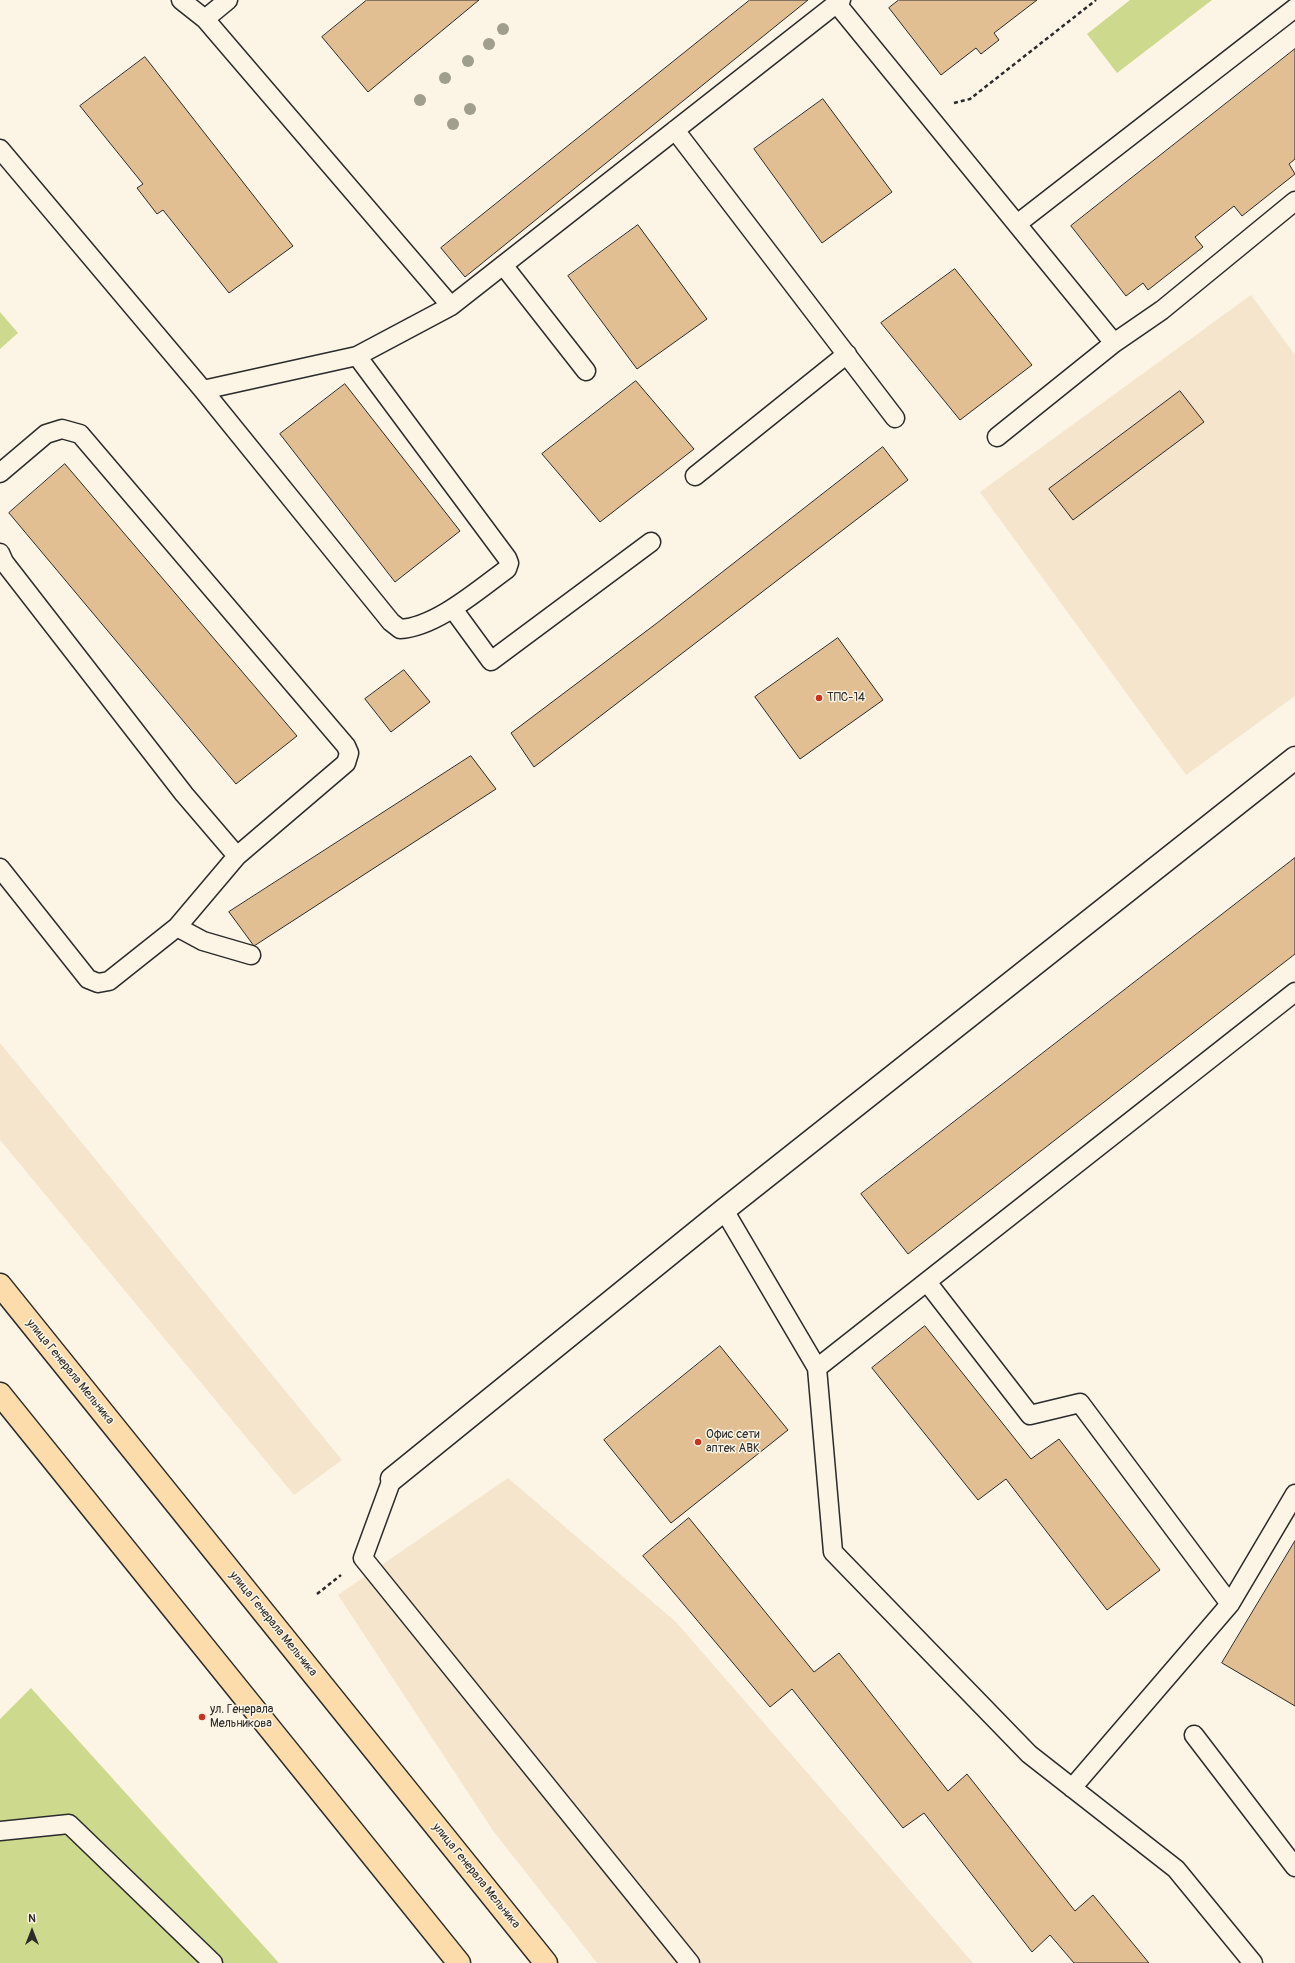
<!DOCTYPE html>
<meta charset="utf-8">
<style>
body{margin:0}
#map{position:relative;width:1295px;height:1963px;overflow:hidden;background:#fcf5e5;font-family:Pangolin,sans-serif}
canvas{display:block}
.north{position:absolute;left:12px;top:1911px;width:40px;height:40px;-webkit-text-stroke:3px #fcf5e5;paint-order:stroke;rotate:0deg;font-size:11px;font-weight:700;line-height:16px;text-align:center;color:#2b2b2b}
.north::after{content:'';display:block;margin:auto;width:14px;height:18px;background:#2b2b2b;clip-path:polygon(50% 0,100% 100%,50% 72%,0 100%)}
</style>
<div id="map">
<canvas width="1295" height="1963"></canvas>
<div class="north">N</div>
</div>
<script>
const g = document.querySelector('canvas').getContext('2d');
g.lineJoin = 'round';
function fillPath(path, color) { g.fillStyle = color; g.fill(path, 'evenodd'); }
function strokePath(path, color, width, dash) { g.strokeStyle = color; g.lineWidth = width; g.lineCap = dash ? 'butt' : 'round'; g.setLineDash(dash || []); g.stroke(path); }
function write(font, color, halo, rows, align = 'center') {
  g.font = font + ' Pangolin,sans-serif'; g.lineWidth = 3; g.setLineDash([]); g.textBaseline = 'middle'; g.strokeStyle = halo; g.fillStyle = color; for (const [text, x, y, turn = 0] of rows) {
    g.save(); g.translate(x, y); g.rotate((+turn || 0) * Math.PI / 180); g.textAlign = isNaN(turn) ? turn : align; if (halo) g.strokeText(text, 0, 0); g.fillText(text, 0, 0); g.restore();
  }
}
const built = new Path2D(`
 M1251,295L1295,355V696L1186,775L980,492Z
 M0,1043L342,1460L294,1495L0,1140Z
 M508,1478L676,1622L973,1963H597L494,1832L338,1595Z`);
const green = new Path2D(`
 M1130,0H1212L1117,73L1087,34Z
 M0,312L18,333L0,349Z
 M31,1688L279,1963H0V1719Z`);
const building = new Path2D(`
 M367,0H479L368,92L322,37Z
 M750,0H808L465,277L441,248Z
 M899,0H1037L994,33L999,40L981,54L976,48L941,75L889,8Z
 M1295,49V159L1289,164L1295,174L1242,216L1234,206L1195,237L1203,247L1148,290L1143,283L1126,296L1071,226Z
 M145,57L293,246L229,293L163,210L157,214L137,188L143,184L80,106Z
 M823,99L892,192L822,243L754,149Z
 M638,225L707,319L637,369L568,276Z
 M955,269L1032,365L960,420L881,323Z
 M636,381L694,449L600,522L542,454Z
 M345,384L460,531L395,582L280,434Z
 M1180,391L1204,422L1073,520L1049,489Z
 M883,447L908,480L534,767L511,733L657,623Z
 M65,464L297,736L236,784L9,513Z
 M838,638L883,700L800,759L755,697Z
 M404,670L430,702L391,732L365,699Z
 M471,756L496,789L254,946L229,912Z
 M1295,858V954L908,1254L861,1194Z
 M925,1326L1031,1459L1059,1439L1160,1570L1107,1610L1006,1479L978,1500L872,1368Z
 M720,1346L788,1430L671,1523L604,1440Z
 M689,1518L814,1672L839,1653L948,1791L967,1774L1075,1911L1093,1895L1149,1963H1074L1050,1935L1032,1952L924,1813L903,1828L792,1689L770,1707L643,1556Z
 M1295,1541V1706L1222,1663Z`);
const path = new Path2D(`
 M954,103L970,99L1096,0
 M317,1594L341,1575`);
const service = new Path2D(`
 M181,0L205,19L451,306
 M837,4L1114,343L1162,310L1295,201
 M205,19L228,0
 M675,130L895,418
 M0,149L203,390L391,622L400,629C436,627 478,590 507,569L509,563L507,558L357,356
 M1017,224L1295,8
 M503,265L586,371
 M203,390L357,356L451,306L841,0
 M997,437L1114,343
 M0,473L46,434L62,429L80,434L346,746L349,753L346,763L237,856L184,794L4,562L0,553
 M695,476L847,354
 M453,609L491,661L651,542
 M0,868L88,979L98,983L109,981L177,927L203,941L251,955
 M177,927L237,856
 M724,1210L817,1368L833,1552L1029,1754L1176,1869L1253,1963
 M927,1282L1030,1415L1080,1403L1230,1604
 M817,1368L1295,992
 M392,1479L363,1558L690,1963
 M1194,1735L1295,1867
 M1072,1788L1230,1604L1295,1494
 M0,1831L69,1824L213,1963`);
const minor = new Path2D(`
 M392,1479L724,1210L1295,758`);
const primary = new Path2D(`
 M0,1285L546,1963
 M0,1394L459,1963`);
const trees = [
 [503,29],
 [489,44],
 [468,61],
 [445,78],
 [420,100],
 [470,109],
 [453,124]
];
const markers = [
 [819,698,4,"#c8321e"],
 [698,1442,4,"#c8321e"],
 [202,1717,4,"#c8321e"]
];
const poiNames = [
 ["ТПС-14",827,698],
 ["Офис сети",706,1435],
 ["аптек АВК",706,1449],
 ["ул. Генерала",210,1710],
 ["Мельникова",210,1724]
];
const streetNames = [
 ["улица Генерала Мельника",70,1372,51],
 ["улица Генерала Мельника",273,1624,51],
 ["улица Генерала Мельника",476,1876,51]
];
fillPath(built, '#f4e5cc');
fillPath(green, '#cdda8d');
fillPath(building, '#e2bf93');
strokePath(building, '#2b2b2b', 1);
strokePath(service, '#2b2b2b', 21);
strokePath(minor, '#2b2b2b', 25);
strokePath(primary, '#2b2b2b', 25);
strokePath(path, '#2b2b2b', 2.5, [4, 3]);
strokePath(service, '#fcf5e5', 18);
strokePath(minor, '#fcf5e5', 22);
strokePath(primary, '#fddcac', 22);
g.fillStyle = '#a09e8c';
for (const [x, y] of trees) { g.beginPath(); g.arc(x, y, 6, 0, 2 * Math.PI); g.fill(); }
for (const [x, y, r, color] of markers) { const dot = new Path2D(); dot.arc(x, y, r, 0, 2 * Math.PI); g.fillStyle = color; g.fill(dot); strokePath(dot, '#fcf5e5', 1.5); }
write('12px', '#2b2b2b', '#fcf5e5', poiNames, 'left');
write('12px', '#2b2b2b', '#fcf5e5', streetNames);
</script>
